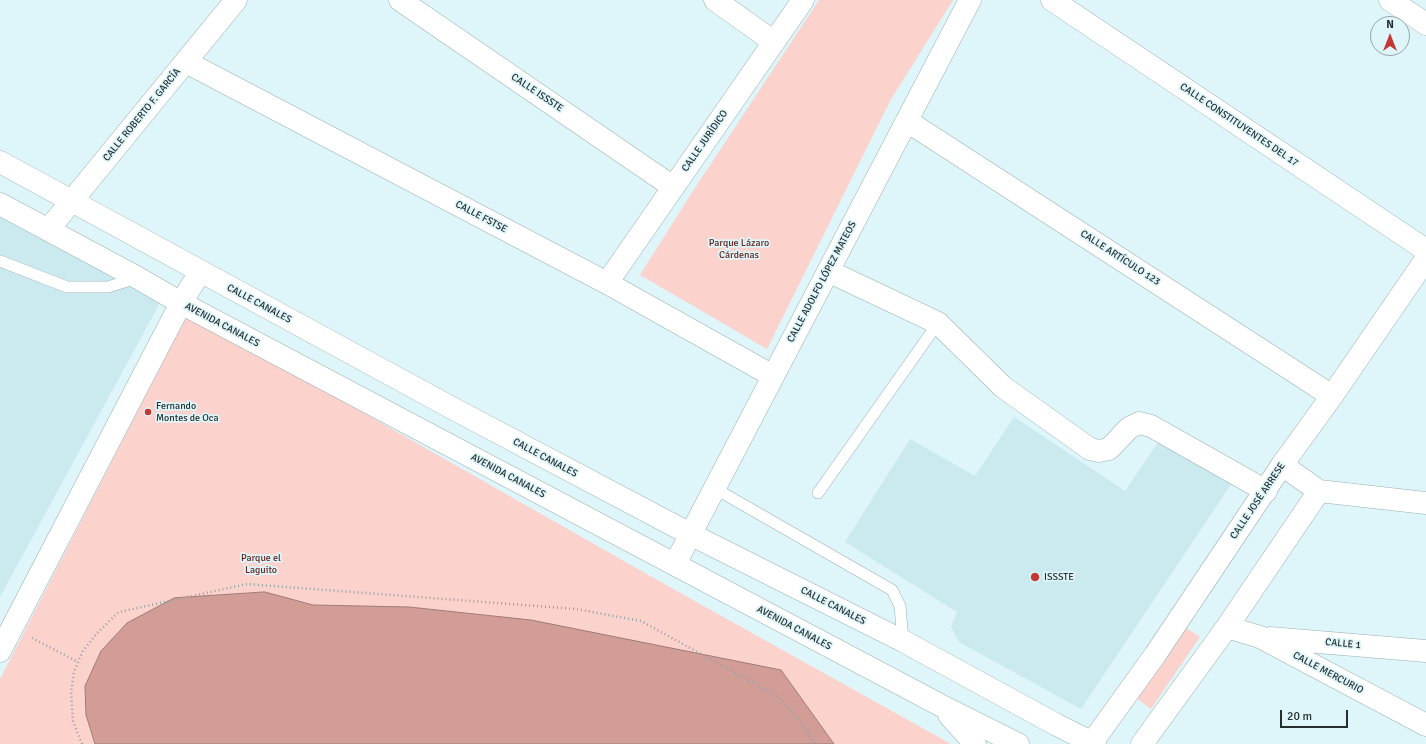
<!DOCTYPE html>
<meta charset="utf-8">
<style>
body{margin:0}
#map{position:relative;width:1426px;height:744px;overflow:hidden;background:#def5f9;font-family:Signika,sans-serif}
canvas{display:block}
.north{position:absolute;left:1370px;top:16px;width:40px;height:40px;box-sizing:border-box;background:#def5f9;border:1px solid #94a6a9;border-radius:50%;rotate:0deg;font-size:11px;font-weight:700;line-height:16px;text-align:center;color:#262f30}
.north::after{content:'';display:block;margin:auto;width:14px;height:18px;background:#c53733;clip-path:polygon(50% 0,100% 100%,50% 72%,0 100%)}
.scale{position:absolute;left:1280px;top:710px;width:68px;height:18px;box-sizing:border-box;border:2px solid #262f30;border-top:0;padding-left:5px;font-size:12px;line-height:14px;white-space:nowrap;color:#262f30;-webkit-text-stroke:3px #def5f9;paint-order:stroke}
</style>
<div id="map">
<canvas width="1426" height="744"></canvas>
<div class="north">N</div>
<div class="scale">20 m</div>
</div>
<script>
const g = document.querySelector('canvas').getContext('2d');
g.lineJoin = 'round';
function fillPath(path, color) { g.fillStyle = color; g.fill(path, 'evenodd'); }
function strokePath(path, color, width, dash) { g.strokeStyle = color; g.lineWidth = width; g.lineCap = dash ? 'butt' : 'round'; g.setLineDash(dash || []); g.stroke(path); }
function write(font, color, halo, rows, align = 'center') {
  g.font = font + ' Signika,sans-serif'; g.lineWidth = 3.5; g.setLineDash([]); g.textBaseline = 'middle'; g.strokeStyle = halo; g.fillStyle = color; for (const [text, x, y, turn = 0] of rows) {
    g.save(); g.translate(x, y); g.rotate((+turn || 0) * Math.PI / 180); g.textAlign = isNaN(turn) ? turn : align; if (halo) g.strokeText(text, 0, 0); g.fillText(text, 0, 0); g.restore();
  }
}
const built = new Path2D(`
 M0,215L162,299L0,597Z
 M1014,417L1125,491L1159,441L1232,483L1081,709L959,642L951,627L957,612L845,542L910,439L975,476Z`);
const green = new Path2D(`
 M819,0H953L890,101L767,349L640,275L691,194Z
 M188,313L666,585L951,744H0V679Z
 M1182,625L1200,637L1151,709L1135,697Z`);
const water = new Path2D(`
 M265,592L313,605L409,607L531,620L781,670L834,744H95L86,715L85,686L101,651L127,623L174,598Z`);
const path = new Path2D(`
 M32,638L78,662
 M82,744L73,721L71,692L74,672L78,662L83,651L97,633L119,612L247,584L576,609L641,621L779,697L807,731L815,744`);
const lane = new Path2D(`
 M0,261L67,287H108L137,278
 M714,488L892,590L900,606L903,641
 M818,493L938,323`);
const street = new Path2D(`
 M400,0L673,187
 M715,0L774,42
 M1052,0L1426,250
 M1390,0L1426,24
 M186,62L607,283L773,376
 M907,121L1332,396
 M48,230L236,0
 M828,271L938,323L1003,387L1090,449L1099,451L1109,449L1129,428L1139,423L1151,426L1266,491
 M607,283L803,0
 M1282,465L1319,491L1426,503
 M675,564L970,0
 M1227,627L1260,637L1426,725
 M1270,638L1426,651
 M0,651L181,303L200,272
 M1142,744L1227,627L1319,491`);
const secondary = new Path2D(`
 M0,162L452,408L690,534L903,641L1057,725L1095,744
 M0,204L138,278L181,303L942,706L1018,744
 M949,715L975,744
 M1091,744L1155,655L1282,465L1332,396L1426,259`);
const markers = [
 [148,412,4,"#c53733"],
 [1035,577,5,"#c53733"]
];
const streetNames = [
 ["CALLE ISSSTE",537,93,34],
 ["CALLE ROBERTO F. GARCÍA",142,115,-51],
 ["CALLE CONSTITUYENTES DEL 17",1239,125,34],
 ["CALLE JURÍDICO",705,141,-55],
 ["CALLE FSTSE",481,217,28],
 ["CALLE ARTÍCULO 123",1120,258,33],
 ["CALLE ADOLFO LÓPEZ MATEOS",822,282,-62],
 ["CALLE CANALES",259,304,28],
 ["AVENIDA CANALES",222,325,28],
 ["CALLE CANALES",545,458,28],
 ["AVENIDA CANALES",508,476,28],
 ["CALLE JOSÉ ARRESE",1258,501,-56],
 ["CALLE CANALES",833,606,27],
 ["AVENIDA CANALES",794,628,28],
 ["CALLE 1",1343,644,5],
 ["CALLE MERCURIO",1328,673,28]
];
const parkNames = [
 ["Parque Lázaro",739,243],
 ["Cárdenas",739,255],
 ["Parque el",261,558],
 ["Laguito",261,570]
];
const poiNames = [
 ["Fernando",156,406],
 ["Montes de Oca",156,418],
 ["ISSSTE",1044,577]
];
fillPath(built, '#caeaef');
fillPath(green, '#fcd2cd');
fillPath(water, '#d39d97');
strokePath(water, '#9f7c78', 1);
strokePath(lane, '#9ab0b4', 12);
strokePath(street, '#9ab0b4', 23);
strokePath(secondary, '#9ab0b4', 23);
strokePath(path, '#91a3a5', 2.5, [1, 3]);
strokePath(lane, '#fff', 11);
strokePath(street, '#fff', 22);
strokePath(secondary, '#fff', 22);
for (const [x, y, r, color] of markers) { const dot = new Path2D(); dot.arc(x, y, r, 0, 2 * Math.PI); g.fillStyle = color; g.fill(dot); strokePath(dot, '#def5f9', 1.5); }
write('10px', '#262f30', '#def5f9', streetNames);
write('10px', '#65241f', '#def5f9', parkNames);
write('10px', '#262f30', '#def5f9', poiNames, 'left');
</script>
